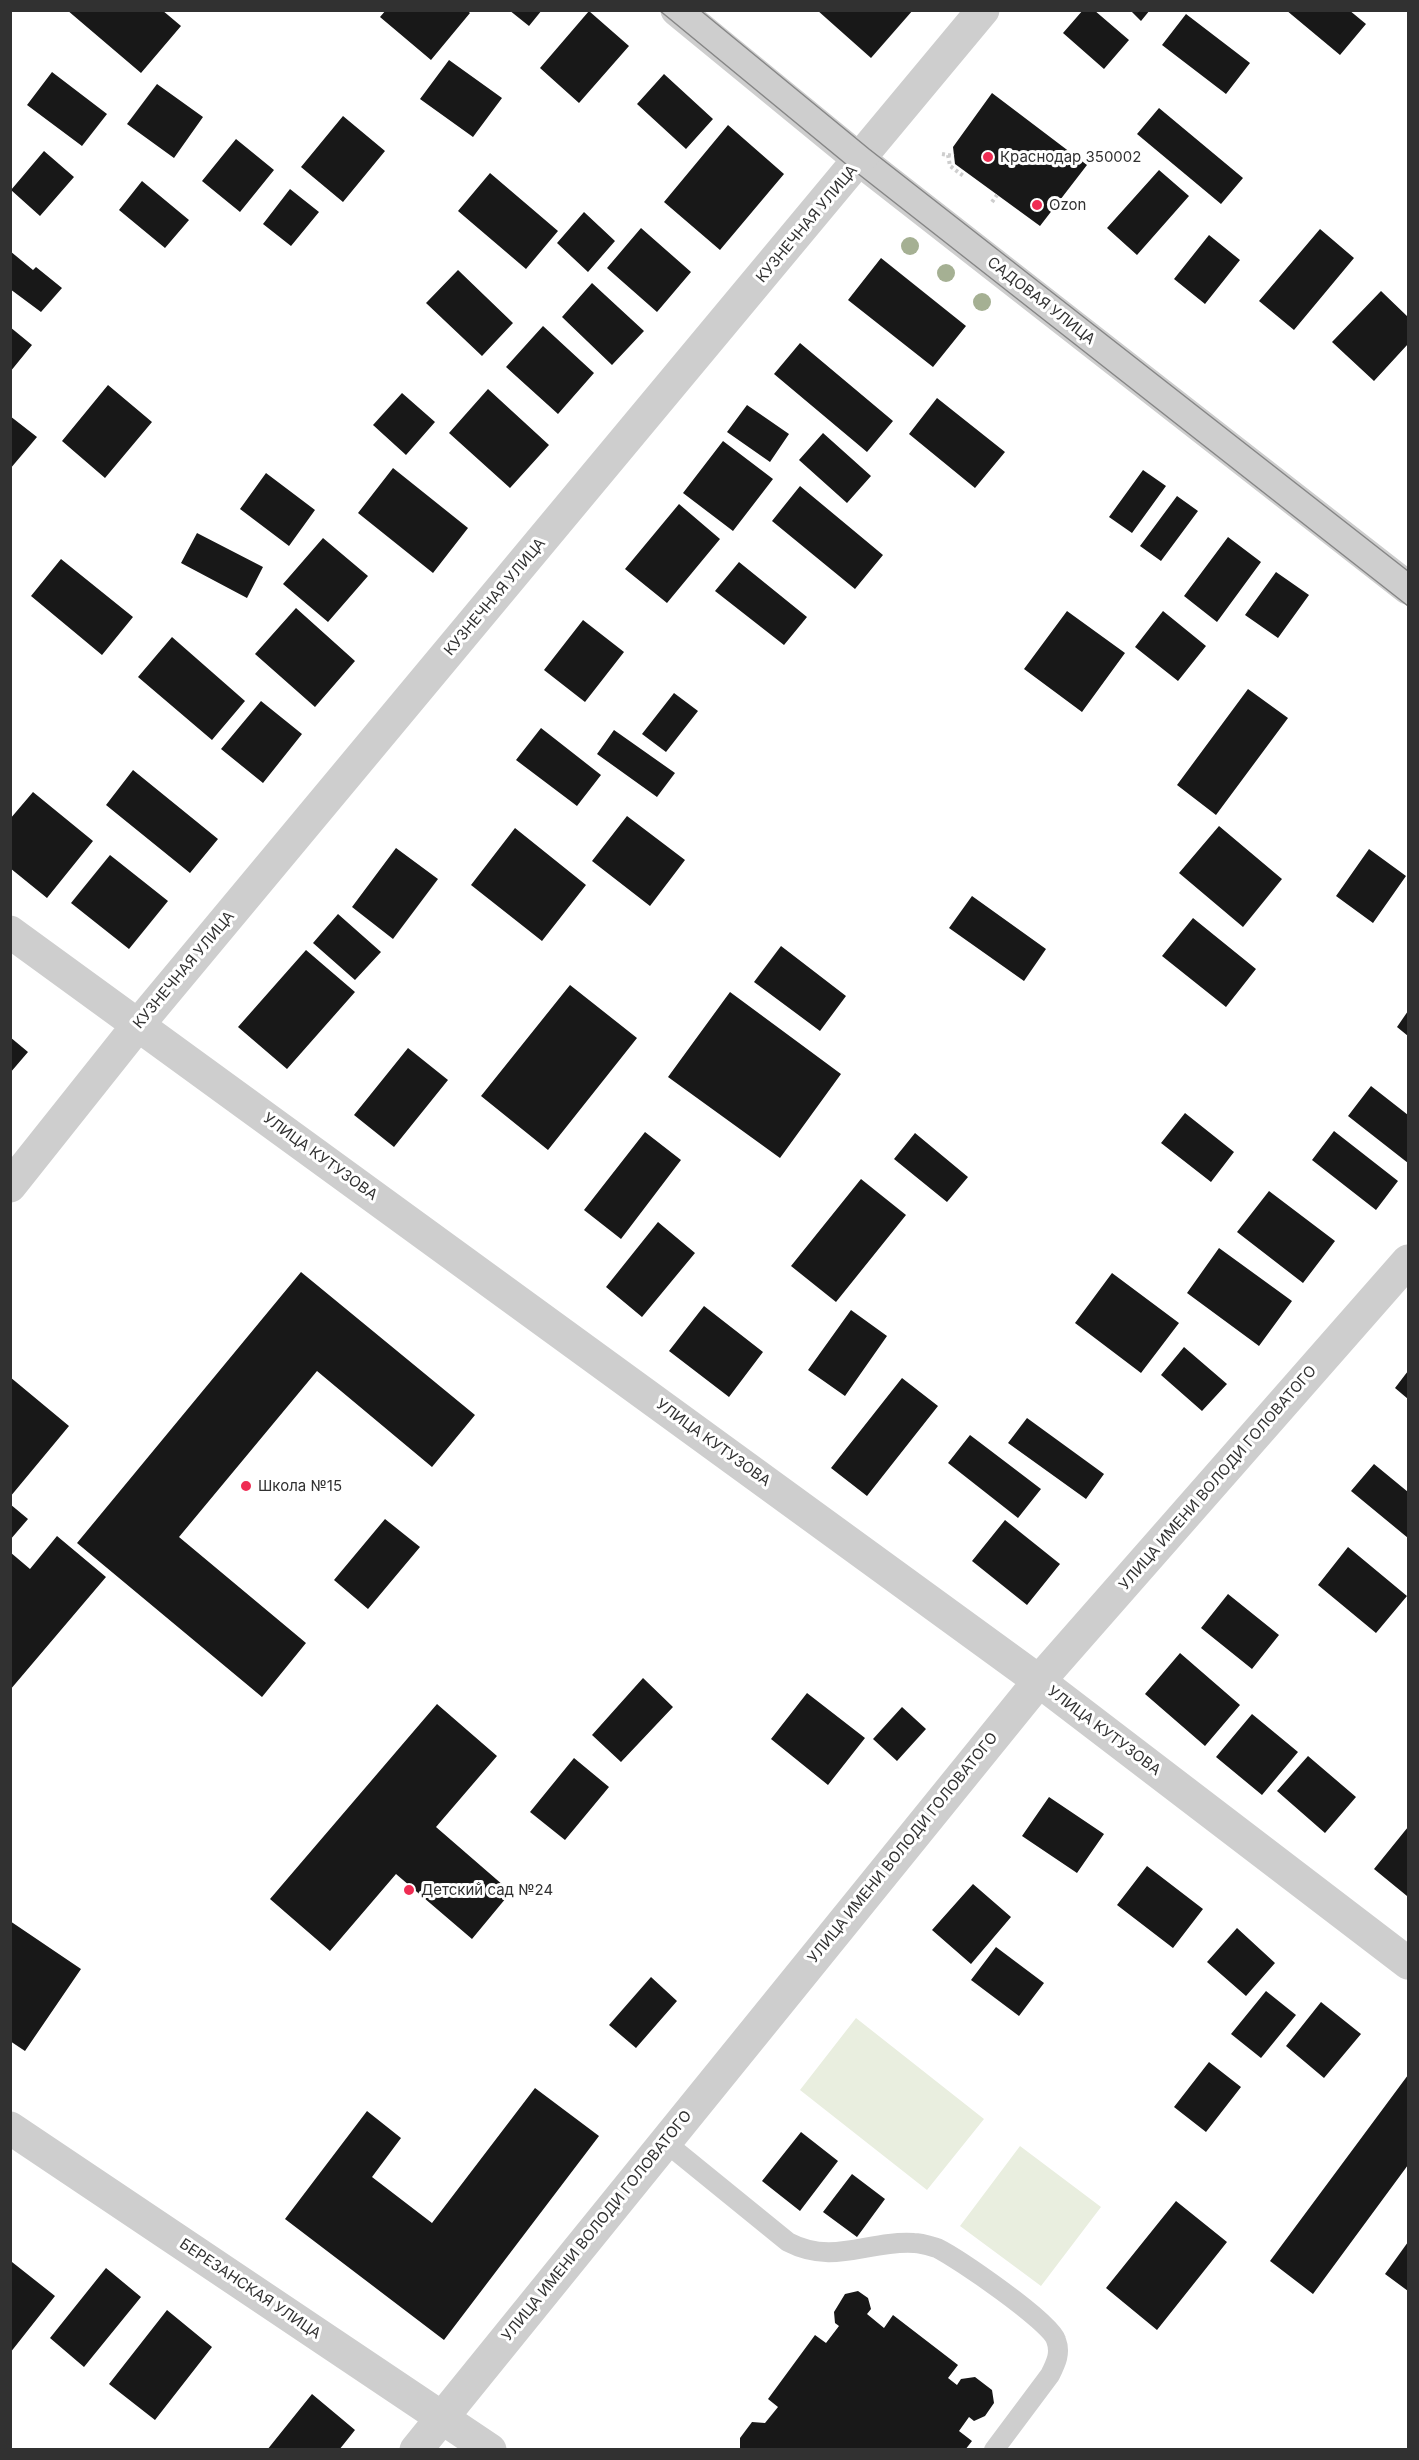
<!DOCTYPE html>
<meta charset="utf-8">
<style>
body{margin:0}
#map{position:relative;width:1419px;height:2460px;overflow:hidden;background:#fff;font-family:Inter,sans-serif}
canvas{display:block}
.frame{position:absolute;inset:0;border:12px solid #313131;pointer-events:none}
</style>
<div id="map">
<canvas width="1419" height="2460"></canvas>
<div class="frame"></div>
</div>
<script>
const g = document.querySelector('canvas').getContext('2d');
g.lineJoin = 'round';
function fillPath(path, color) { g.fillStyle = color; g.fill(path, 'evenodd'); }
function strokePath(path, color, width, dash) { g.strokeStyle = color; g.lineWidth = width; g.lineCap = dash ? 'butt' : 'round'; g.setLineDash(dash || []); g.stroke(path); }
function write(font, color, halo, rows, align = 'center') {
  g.font = font + ' Inter,sans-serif'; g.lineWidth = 6; g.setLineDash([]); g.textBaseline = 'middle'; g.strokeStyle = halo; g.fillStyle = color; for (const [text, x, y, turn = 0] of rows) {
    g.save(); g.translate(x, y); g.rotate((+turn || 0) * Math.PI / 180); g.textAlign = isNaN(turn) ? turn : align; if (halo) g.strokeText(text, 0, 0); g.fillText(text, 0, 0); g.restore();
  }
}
const green = new Path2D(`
 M856,2018L984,2119L927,2190L800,2090Z
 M1020,2146L1101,2207L1041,2286L960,2226Z`);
const building = new Path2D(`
 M67,10H162L181,26L141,73Z
 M386,10H467L470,13L431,60L380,17Z
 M509,10H542L529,26Z
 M817,10H913L871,58Z
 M1083,10H1094L1129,40L1104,69L1063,33Z
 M1130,10H1150L1141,21Z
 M1286,10H1349L1366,24L1340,55Z
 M589,11L629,46L579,103L540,68Z
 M1186,14L1250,63L1226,94L1162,45Z
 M449,60L502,98L473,137L420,99Z
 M52,72L107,114L82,146L27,105Z
 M664,74L713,119L686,149L637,104Z
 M157,84L203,117L174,158L127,124Z
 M992,93L1087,165L1040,226L955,164L953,147Z
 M1159,108L1243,178L1221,204L1137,134Z
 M343,116L385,151L343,202L301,167Z
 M728,125L784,174L720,250L664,202Z
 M236,139L274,170L240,212L202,181Z
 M44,151L74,177L40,216L11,190Z
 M1159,170L1189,196L1137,255L1107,228Z
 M490,173L558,231L526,269L458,211Z
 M142,181L189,220L165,248L119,210Z
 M290,189L319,212L291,246L263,224Z
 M584,212L615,241L588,272L557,243Z
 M641,228L691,272L657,312L607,268Z
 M1320,229L1354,258L1294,330L1259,301Z
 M1209,235L1240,260L1205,304L1174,279Z
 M10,251L33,270L36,267L62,288L41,312L10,289Z
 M881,258L966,326L933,367L848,300Z
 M458,270L513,323L482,356L426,303Z
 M592,283L644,331L612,365L562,317Z
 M1381,291L1408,317V344L1374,381L1332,342Z
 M543,326L594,373L558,414L506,367Z
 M10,327L32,345L10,372Z
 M800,343L893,421L867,452L774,374Z
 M108,385L152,422L105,478L62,441Z
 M488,389L549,445L510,488L449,433Z
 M402,393L435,422L406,455L373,425Z
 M937,398L1005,452L975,488L909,434Z
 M747,405L789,434L770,462L727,432Z
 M10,416L37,437L10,469Z
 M823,433L871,476L847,503L799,460Z
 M723,441L773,479L733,531L683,493Z
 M393,468L468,528L433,573L358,513Z
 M1143,470L1166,486L1132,533L1109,517Z
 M266,473L315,510L289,546L240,509Z
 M800,486L883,555L855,589L772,521Z
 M1177,496L1198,511L1161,561L1140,546Z
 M679,504L720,539L667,603L625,569Z
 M197,533L263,567L247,598L181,563Z
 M1228,537L1261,562L1217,622L1184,596Z
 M323,538L368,576L328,622L283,584Z
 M61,559L133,617L102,655L31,596Z
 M739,562L807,617L784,645L715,591Z
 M1276,572L1309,595L1278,638L1245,615Z
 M296,608L355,661L315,707L255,654Z
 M1067,611L1125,653L1082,712L1024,669Z
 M1163,611L1206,646L1178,681L1135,647Z
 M583,620L624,652L585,702L544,670Z
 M172,637L245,701L212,740L138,677Z
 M1248,689L1288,718L1216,815L1177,785Z
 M674,693L698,711L666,752L642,734Z
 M261,701L302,734L263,783L221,749Z
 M541,728L601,775L577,806L516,760Z
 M614,730L675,773L657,797L597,754Z
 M133,770L218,839L190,873L106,805Z
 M33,792L93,841L47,898L10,868V819Z
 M627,816L685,860L650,906L592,861Z
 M1219,826L1282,879L1243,927L1179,873Z
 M515,828L586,885L542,941L471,885Z
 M396,848L438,879L393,939L352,907Z
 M1369,849L1406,876L1373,923L1336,896Z
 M110,855L168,901L129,949L71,903Z
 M972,896L1046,949L1024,981L949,928Z
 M338,914L381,952L355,980L313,943Z
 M1193,918L1256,969L1226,1007L1162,956Z
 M781,946L846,996L820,1031L754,982Z
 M306,950L355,992L287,1069L238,1027Z
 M570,985L637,1038L548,1150L481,1096Z
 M730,992L841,1074L780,1158L668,1077Z
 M1408,1011V1036L1397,1027Z
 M10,1037L28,1052L10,1073Z
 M408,1048L448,1080L394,1147L354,1115Z
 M1371,1086L1408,1115V1163L1348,1116Z
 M1185,1113L1234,1152L1211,1182L1161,1143Z
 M1334,1131L1398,1181L1376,1210L1312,1160Z
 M645,1132L681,1160L621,1239L584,1210Z
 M915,1133L968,1177L947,1202L894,1159Z
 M861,1179L906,1215L836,1302L791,1266Z
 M1269,1191L1335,1241L1303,1283L1237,1232Z
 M658,1222L695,1253L642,1317L606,1287Z
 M1219,1248L1292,1301L1259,1346L1187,1293Z
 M301,1272L475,1415L432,1467L317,1371L179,1537L306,1643L262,1697L77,1543Z
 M1112,1273L1179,1323L1141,1373L1075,1323Z
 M704,1306L763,1352L729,1397L669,1351Z
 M851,1310L887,1336L845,1396L808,1370Z
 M1184,1347L1227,1384L1202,1411L1161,1375Z
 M1408,1371V1399L1395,1388Z
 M10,1377L69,1426L10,1497Z
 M902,1378L938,1406L867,1496L831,1468Z
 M1027,1418L1104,1474L1086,1499L1008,1443Z
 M970,1435L1041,1489L1018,1518L948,1463Z
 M1374,1464L1408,1492V1538L1351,1491Z
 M10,1504L28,1519L10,1540Z
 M385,1519L420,1547L368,1609L334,1580Z
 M1005,1520L1060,1564L1027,1605L972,1561Z
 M57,1536L106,1577L10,1690V1552L30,1569Z
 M1348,1547L1407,1596L1376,1633L1318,1585Z
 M1228,1594L1279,1635L1252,1669L1201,1628Z
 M1180,1653L1240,1705L1205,1746L1145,1694Z
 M643,1678L673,1707L621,1762L592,1735Z
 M807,1693L865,1738L828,1785L771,1739Z
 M437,1704L497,1756L436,1827L511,1892L472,1939L396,1874L330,1951L270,1899Z
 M902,1707L926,1729L897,1761L873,1739Z
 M1252,1714L1298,1752L1262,1795L1216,1757Z
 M1308,1756L1356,1797L1325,1833L1277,1791Z
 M574,1758L609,1787L565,1840L530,1812Z
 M1049,1797L1104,1834L1077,1873L1022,1836Z
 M1408,1827V1894L1407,1896L1374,1869Z
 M1147,1866L1203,1909L1173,1948L1117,1905Z
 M973,1884L1011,1917L971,1964L932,1930Z
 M10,1921L81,1969L25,2051L10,2041Z
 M1237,1928L1275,1963L1246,1996L1207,1962Z
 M996,1947L1044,1983L1019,2016L971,1980Z
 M651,1977L677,2001L636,2048L609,2025Z
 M1266,1991L1296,2015L1261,2058L1231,2034Z
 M1321,2002L1361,2034L1324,2078L1286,2046Z
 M1209,2062L1241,2087L1206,2132L1174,2107Z
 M1408,2075V2165L1313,2294L1270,2261Z
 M535,2088L599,2136L444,2340L285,2219L367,2111L401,2138L372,2177L432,2223Z
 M801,2132L838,2161L800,2211L762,2181Z
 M852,2174L885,2199L857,2237L823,2212Z
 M1176,2201L1227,2242L1157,2330L1106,2288Z
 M1408,2242V2291L1385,2274Z
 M12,2262L55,2296L10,2353V2265Z
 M106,2268L141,2297L84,2367L50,2338Z
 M858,2291L868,2298L871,2309L867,2314L884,2328L893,2315L958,2365L948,2378L957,2385L961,2379L975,2377L992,2390L994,2403L985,2416L974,2421L969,2417L959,2431L972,2441L965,2450H740V2438L752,2422L765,2423L778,2407L768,2399L815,2335L826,2343L839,2326L835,2323L834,2312L845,2294Z
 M167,2310L212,2347L155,2420L109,2384Z
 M312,2394L355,2430L339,2450H267Z`);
const path = new Path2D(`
 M942,154L954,156
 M948,155L950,166L965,177
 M992,202L997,195`);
const service = new Path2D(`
 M665,2142L788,2242C834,2266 868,2240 914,2243C921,2243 930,2246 937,2248C957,2258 1050,2321 1056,2340C1061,2353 1056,2363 1050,2375L994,2450`);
const minor = new Path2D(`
 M677,10L860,160L1408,588`);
const tertiary = new Path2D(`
 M10,932L1039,1681L1408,1963
 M10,1186L138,1025L983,10
 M10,2128L490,2450
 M416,2450L1039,1681L1408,1261`);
const tram = new Path2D(`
 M659,10L852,169L1408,606
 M700,10L869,149L1408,571`);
const trees = [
 [910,246],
 [946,273],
 [982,302]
];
const markers = [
 [988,157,6,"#ef2c53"],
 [1037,205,6,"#ef2c53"],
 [246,1486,6,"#ef2c53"],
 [409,1890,6,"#ef2c53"]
];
const poiNames = [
 ["Краснодар 350002",1000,157],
 ["Ozon",1049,205],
 ["Школа №15",258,1486],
 ["Детский сад №24",421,1890]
];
const streetNames = [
 ["КУЗНЕЧНАЯ УЛИЦА",807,224,-50],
 ["САДОВАЯ УЛИЦА",1041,301,38],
 ["КУЗНЕЧНАЯ УЛИЦА",495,597,-50],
 ["КУЗНЕЧНАЯ УЛИЦА",184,970,-50],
 ["УЛИЦА КУТУЗОВА",320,1157,36],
 ["УЛИЦА КУТУЗОВА",713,1443,36],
 ["УЛИЦА ИМЕНИ ВОЛОДИ ГОЛОВАТОГО",1218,1478,-49],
 ["УЛИЦА КУТУЗОВА",1104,1731,37],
 ["УЛИЦА ИМЕНИ ВОЛОДИ ГОЛОВАТОГО",903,1848,-51],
 ["УЛИЦА ИМЕНИ ВОЛОДИ ГОЛОВАТОГО",597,2226,-51],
 ["БЕРЕЗАНСКАЯ УЛИЦА",250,2289,34]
];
fillPath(green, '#e9eedf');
fillPath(building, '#181818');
strokePath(path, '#cecece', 4, [3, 3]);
strokePath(service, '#cecece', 20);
strokePath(minor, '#cecece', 33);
strokePath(tertiary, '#cecece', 33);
strokePath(tram, '#868686', 1.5);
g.fillStyle = '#a5b093';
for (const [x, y] of trees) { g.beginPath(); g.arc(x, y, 9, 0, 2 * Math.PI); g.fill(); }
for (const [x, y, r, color] of markers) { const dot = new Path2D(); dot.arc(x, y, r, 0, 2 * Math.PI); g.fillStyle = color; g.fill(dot); strokePath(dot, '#fff', 2); }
write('15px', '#313131', '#fff', poiNames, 'left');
write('15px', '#313131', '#fff', streetNames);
</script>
